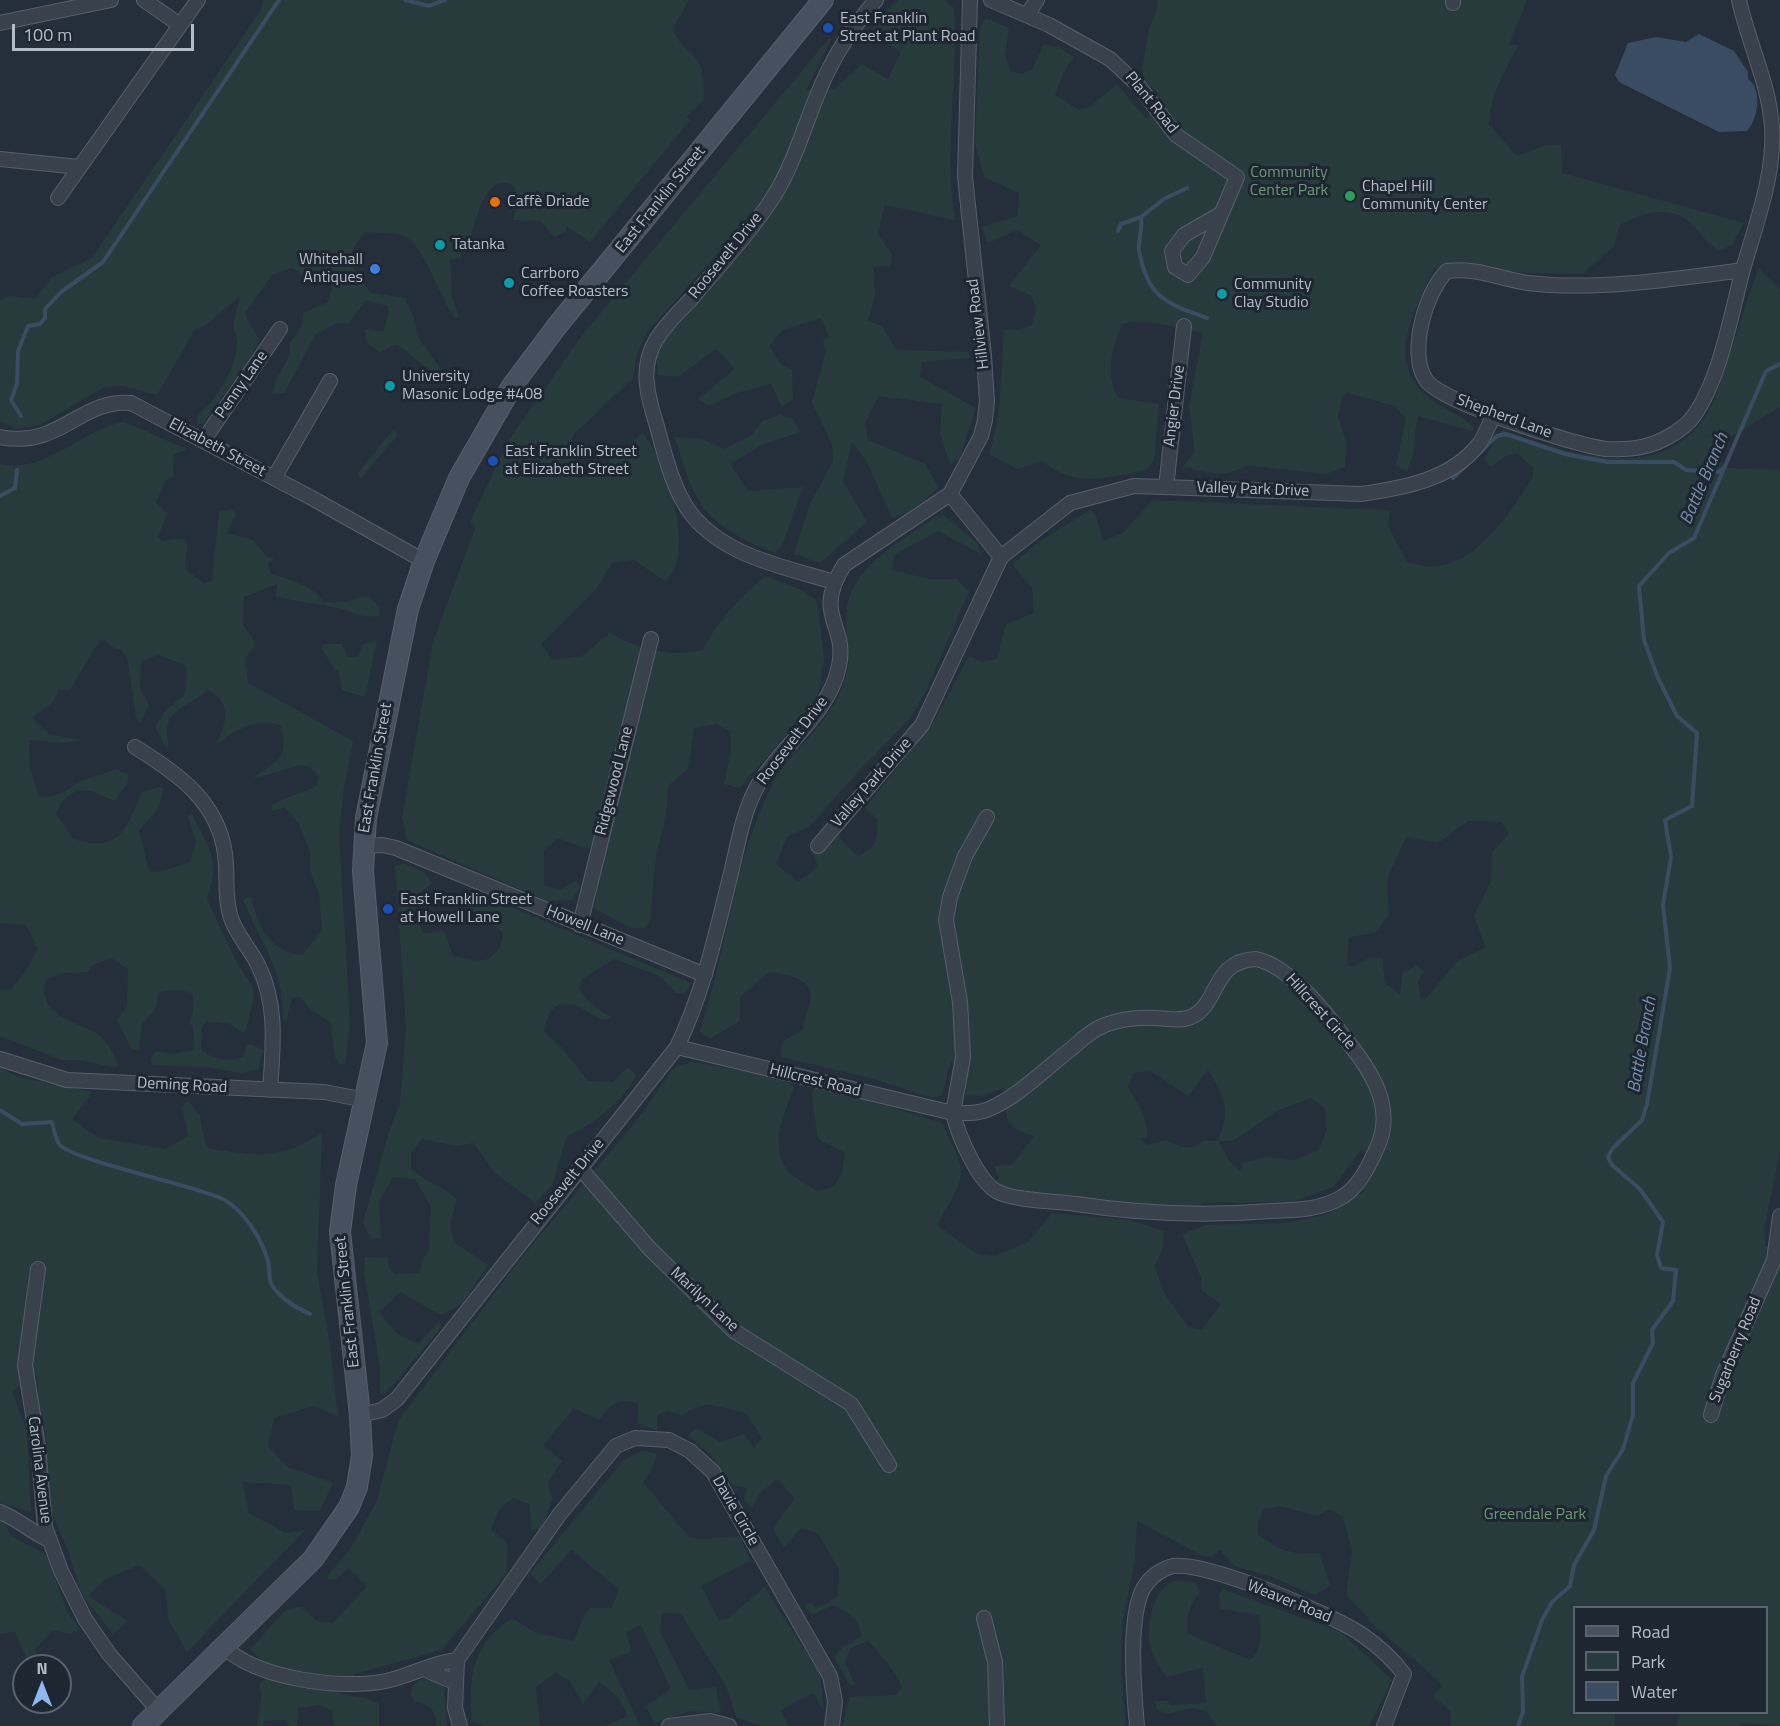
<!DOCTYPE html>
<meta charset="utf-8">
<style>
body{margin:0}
#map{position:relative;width:1780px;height:1726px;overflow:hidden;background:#252f3b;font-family:"Titillium Web",sans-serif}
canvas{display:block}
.legend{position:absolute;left:1573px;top:1606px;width:195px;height:108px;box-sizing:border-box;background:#1e2631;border:2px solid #5a626d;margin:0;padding:8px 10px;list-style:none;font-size:18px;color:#b4bcc7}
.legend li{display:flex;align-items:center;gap:12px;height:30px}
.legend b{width:30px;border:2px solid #5a626d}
.north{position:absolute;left:12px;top:1654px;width:60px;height:60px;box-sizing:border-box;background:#1e2631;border:2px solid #5a626d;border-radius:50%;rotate:0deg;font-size:16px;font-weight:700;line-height:24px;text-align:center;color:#b4bcc7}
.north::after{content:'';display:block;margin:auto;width:21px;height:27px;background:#8fb8f1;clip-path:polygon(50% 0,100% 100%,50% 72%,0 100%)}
.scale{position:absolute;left:12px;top:24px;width:182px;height:27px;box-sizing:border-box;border:3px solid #b4bcc7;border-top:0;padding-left:8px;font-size:18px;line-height:21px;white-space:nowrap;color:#b4bcc7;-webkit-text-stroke:4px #1e2631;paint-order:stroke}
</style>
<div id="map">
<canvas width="1780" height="1726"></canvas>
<ul class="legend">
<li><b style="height:8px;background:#47505e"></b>Road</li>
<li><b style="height:16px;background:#273b3c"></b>Park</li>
<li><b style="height:16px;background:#3a4c62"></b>Water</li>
</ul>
<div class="north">N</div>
<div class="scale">100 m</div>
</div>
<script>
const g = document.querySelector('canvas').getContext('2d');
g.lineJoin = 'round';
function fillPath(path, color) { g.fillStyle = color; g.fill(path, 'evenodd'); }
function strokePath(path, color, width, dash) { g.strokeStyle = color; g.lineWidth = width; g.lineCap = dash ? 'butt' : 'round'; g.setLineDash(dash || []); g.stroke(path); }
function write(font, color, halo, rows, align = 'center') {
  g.font = font + ' "Titillium Web",sans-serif'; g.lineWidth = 6; g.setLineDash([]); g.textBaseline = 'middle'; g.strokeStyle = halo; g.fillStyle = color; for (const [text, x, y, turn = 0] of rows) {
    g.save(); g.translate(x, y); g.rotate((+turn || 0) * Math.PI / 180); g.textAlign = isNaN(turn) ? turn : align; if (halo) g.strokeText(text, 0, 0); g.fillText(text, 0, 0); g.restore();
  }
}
const green = new Path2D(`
 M263,0H405L415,3L416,0H689L673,28C677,43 685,46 695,57C704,67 704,87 704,99L686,117L690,120L590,242L566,226V231L554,237L541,221L513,220L518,202L514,186C484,168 474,228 469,245L462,250L461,258L450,260L452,297L459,317H454C440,298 424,245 404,236C394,232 377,233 366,232C340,258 354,269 371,293L405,298L413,315L418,338L447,377L440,379L398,345H393L380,353L367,343L365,329L383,331L389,313L387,306L366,300L348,324L337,323L316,334L284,393L272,394L275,382L289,357L290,343L302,326L303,313L328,302L332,289L333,270L330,267C322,277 320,284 306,284L298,271L291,268L272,275L245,313C248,327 256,329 259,341L251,357L203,424H198L197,416C216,401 237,368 237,342C237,336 233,330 234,324C235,315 239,305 240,296L207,324L194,331L157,395L123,386L104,387L40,425L17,429L0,421V300L10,296L35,299L52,277L92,258L261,10Z
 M898,0H944L954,8C958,78 944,150 955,220L885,205L878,234L892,255L891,266L873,267L875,295L868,321L882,326L896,350L968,352L970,358L922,362L920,377L976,408L959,459L950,464L940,435L942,404L878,396L865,423L868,440L925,464L939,488L908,512L892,518L867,462L852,442L843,481L867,522L820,563L794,554L810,504L833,461L832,444L812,403L826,350L823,342L829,336L821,318L782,330L769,347L781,364L792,370L793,399L782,407L771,384L736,393L709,406L698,399L735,369L716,349L678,377L658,375L656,355L664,341L746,249L775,202L768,192L724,246L647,332L637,354L633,378L574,434L569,446L584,466L608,463L642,433C666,458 698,557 665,581L634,560L612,563L597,588L541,644L552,660L582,656L610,633C638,649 670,658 703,650C716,623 742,594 766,576L801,590L817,601L824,659L819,692L804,715L739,788L724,784L731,751V732L717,724L694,728L688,769L668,786L666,816L656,855L650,921L645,928H630L594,908L607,835L587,849L558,838L544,850V885L560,890L576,880L580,887L572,900L547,901L407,840L402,818L433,642L476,526L470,522L507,443L580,338L830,37L831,40L806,90L835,89L862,64L888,79L901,52L870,34L879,18Z
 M1157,0H1527L1509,45H1518C1506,70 1489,96 1489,125L1517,156L1546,145H1561L1562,173L1744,223L1732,245L1719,251C1706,243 1699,231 1688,221C1669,204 1638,214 1620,225L1614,246L1583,274L1502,272L1455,262L1434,269C1412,315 1382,367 1436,403C1452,414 1459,413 1474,428L1472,431L1418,416C1412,439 1418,449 1407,471L1396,466L1406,418L1395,406L1347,393L1342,396L1338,417L1346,442L1345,467L1326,474L1246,465C1226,479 1205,473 1183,466L1195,452L1189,407L1203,333C1175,329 1150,317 1122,324C1112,348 1104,376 1119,398L1159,404L1154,460L1145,471C1104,477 1077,489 1042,461L1017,469L989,454C1003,416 1000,371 1004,330H1018L1032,325L1036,309L1032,296L1009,286L1041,245L1017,230L988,243L982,227L1018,216L1019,193L984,177L975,143L980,29L986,18L1009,28L1005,56L1011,71L1022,74L1033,68L1044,44L1059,47L1074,57L1064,71L1055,95L1079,110L1091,106L1117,84L1147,120L1159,94L1146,82L1142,71L1149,29L1158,7Z
 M1759,268L1780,290V407L1728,438L1715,457L1729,468L1780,470V1152L1764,1229L1766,1246L1780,1250V1726L1745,1723L1738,1726H1676L1680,1713L1766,1712V1608H1574V1712L1615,1713V1726H1451L1450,1711L1433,1696L1442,1686L1439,1681L1368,1620L1369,1618L1346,1595L1352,1551L1343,1517L1329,1509L1317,1516L1279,1506L1264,1509L1258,1521V1534C1278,1551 1293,1555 1320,1553L1330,1586L1314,1595L1272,1577L1234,1566L1220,1550L1211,1557L1203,1556L1137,1521L1135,1558L1122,1626L1121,1674L1126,1726H842L850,1697L895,1695L902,1688C900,1677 877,1650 868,1641L851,1648L845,1662L855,1685L849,1684L834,1657L842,1648L861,1636C860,1618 849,1614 834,1605L813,1614L804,1606L810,1603L816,1609L838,1596L839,1570L818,1533L801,1528L784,1548L773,1529L795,1498L777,1479L760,1493L752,1508L744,1500L746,1488L732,1485L710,1454L688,1436L695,1428L721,1442L744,1434L754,1448L762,1438L746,1413L708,1404L692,1409L683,1415L667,1411L657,1415V1431L638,1423V1403C618,1399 611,1403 599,1420L574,1408L543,1446L562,1461L548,1482L552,1499L543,1526L532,1531L529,1504L513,1498L499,1509L491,1530L508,1544L506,1574L441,1650L355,1674L337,1692C351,1699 366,1695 379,1704V1726H334L332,1710L319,1705L298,1708L297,1726H290L286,1720L264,1721L262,1726H257L261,1697L259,1684L265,1679L262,1661L250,1649L287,1609L301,1607L317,1621L333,1623L367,1586L349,1568L336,1579L329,1580L328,1575L349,1551L377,1501L398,1421L522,1257L638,1119L674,1068L691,1062L779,1077L794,1087C785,1112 767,1148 789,1172C797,1180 809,1185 817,1191L834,1187L841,1175L845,1153L818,1139L812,1098L814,1084L942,1123C969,1177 967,1173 937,1225L977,1254L995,1256L1028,1242L1052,1213L1129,1220L1164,1231L1163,1248L1155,1266L1163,1291L1188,1327L1202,1330L1221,1304L1201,1290V1277L1182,1234L1206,1225L1287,1223L1328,1214L1362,1193L1377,1164L1361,1150L1333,1187L1292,1202L1202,1203V1207C1136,1205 1072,1200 1008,1188L996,1183L999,1178L994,1166L1012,1165L1034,1136C1001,1127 1008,1119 1004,1088L981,1096L966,1095L967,1076L951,1061L942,1095L933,1098L874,1079L781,1057L783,1041L803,1030C803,1019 807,1012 810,1002C816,978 785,974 769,972L740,997V1021L710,1039L700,1031C725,957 732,874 764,803C769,791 776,777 783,767C803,742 825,724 839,695C856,659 843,643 847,610C851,566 903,541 935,517L944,515L977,543L981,554L938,531L894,555L892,570L929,579H956L969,591L925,693L910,718L843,788L810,826L787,837L776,864L798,882L818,867L813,852L823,849L838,831L840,839L858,856C876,848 879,838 877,819L865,808L933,723L969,656L982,662L997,659L1006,624L1034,613L1032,588L1012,564L1039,542L1090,510L1096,516L1103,541L1123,533L1153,500L1385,510L1390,511L1388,526L1407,562C1466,584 1506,519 1533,477V468L1517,453L1506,456L1490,467L1484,459L1502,430C1570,454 1668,489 1711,407C1718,394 1721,378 1726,364C1737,332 1747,300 1759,268ZM1468,821L1501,822L1509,833L1492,853L1491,881L1474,916L1486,947L1457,961L1425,1000L1420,997L1418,982L1424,971L1416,965L1402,974L1400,994L1385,983L1382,958H1369L1353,967L1347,965L1349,937L1375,933L1389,915L1387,879L1406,837L1438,843ZM1208,1070C1225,1097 1231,1111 1218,1141H1203L1193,1147H1181L1166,1140L1148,1145L1139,1139L1147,1137C1148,1116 1137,1104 1128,1087L1133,1073L1151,1071L1188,1096ZM1311,1098L1325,1108L1327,1130L1319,1150L1294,1160L1266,1157L1243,1163L1240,1171L1227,1158L1219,1141H1233L1279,1110Z
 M780,415L793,419L800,432L762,445L730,464L748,491L803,487L783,543L775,553C706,524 695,509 675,437L702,439L724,449L752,435L762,421Z
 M123,422C146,429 165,442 188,449L174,454L173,476L166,480L156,502L167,514L158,537L162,541L184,538L187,546L185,569L204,583L212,581L219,512L232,509L236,515L226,533L253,540L266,556L274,559L268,563L271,574C290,580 312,585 324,602C330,602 337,603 343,602C362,600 367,588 380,609L379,616C365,619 356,613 342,609C320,603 298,603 276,596L277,584L244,597L243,625L256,644L245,659L248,683L353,741L343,793L339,832L350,1024L345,1064H340L335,1057L331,1023L309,1008L301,997H292L286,1023L283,1019C282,1008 282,997 280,986C273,956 255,929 243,900L251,896C257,925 270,953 302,955L322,930L319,894L310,870V852L299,824L285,807L272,811V806C281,798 303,793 316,786L319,778L310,767L300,765L253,779C278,758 289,760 281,726C257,716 237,730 217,744C226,723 233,703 208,690C189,709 159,707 169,745L166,748L155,726L166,710L185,694L187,666L158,655L141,661L140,688L149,705L140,723L136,717L127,657L120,649H115L103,639L96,646L73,685L69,690H59L53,702L32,718L50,735L82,740L60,743L29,740L30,767L38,795L42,798C66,794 61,792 80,782C91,776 104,775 115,769L128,774V782L115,801L91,791L77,790L62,801L56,814L73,839C119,853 126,830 142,792L160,787L164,789L158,808L139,831L149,871C163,874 176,865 190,863L196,842L188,816L192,814C209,849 221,859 207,899L235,959L252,986L254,996L246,1030L243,1033L230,1024L206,1021L202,1027L201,1050C213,1059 227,1062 243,1057L246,1045H253L263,1050L258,1069L241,1073L207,1067L152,1065L151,1058L156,1051L171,1054L194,1050L193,1027L189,1023L193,1012V994C183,989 169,988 159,993L155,1010L142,1024L139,1051L131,1048L117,1020L127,1006L128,969L111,958L93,965L88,972C73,973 57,971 45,981C39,1016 74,1021 96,1033C106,1039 114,1054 118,1064L116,1068L81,1060H62L0,1036V990H11L28,968L38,949L26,925L0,923V464C47,474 80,430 123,422Z
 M393,430L398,435L362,477H359L357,474Z
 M377,641L365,697L342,690L338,670L334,668L322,649L324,644H342L348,657H358L363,644Z
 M403,863L425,873L432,883C409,900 412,907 423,933L444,931L453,956L477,961L489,959L500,947L503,934C494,921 473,917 468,904L475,892L691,983L686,993H676L659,976L614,959L582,979L579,990L591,1004L612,1018L602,1020L576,1005L559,1004L549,1013L544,1031L562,1048L588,1081L613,1082L628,1067L636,1075C622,1103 595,1123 567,1136L552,1186L535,1203L494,1172L474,1143L456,1146L422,1139L411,1153V1169C425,1182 443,1185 456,1199L450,1228L455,1243L488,1265L463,1303L441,1315L400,1292L379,1312L396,1333L418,1344L439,1322L441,1328L385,1394L380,1393V1366L364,1272L365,1257L388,1258V1266L394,1274L419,1273L423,1259L429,1251L431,1206L415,1179L393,1177L379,1201L381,1238L371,1239L363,1222L389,1132L400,1104L406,1027L395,867Z
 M0,1068L18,1077L93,1092L72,1119L98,1138L165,1149L188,1136L182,1107L188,1100L200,1116L204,1140L209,1149C259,1155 276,1162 322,1133L317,1273L329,1339L338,1416L313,1406L274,1418L268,1446L288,1467L333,1483L320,1511L294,1510L291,1485L243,1482L249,1513L286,1533L305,1530L187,1652L168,1619L166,1591L139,1565L104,1580L88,1596L128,1621L113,1634L81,1593L68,1551L44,1495L47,1440L38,1403L37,1375L12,1391L27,1431L31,1512L0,1503Z
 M642,1450L657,1454L652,1469L643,1482L689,1537L701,1539L740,1536L750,1561L701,1586L719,1621L729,1618L764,1587L820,1674L824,1711L813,1693L780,1710L789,1726H760L736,1717L727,1688L681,1614L662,1613L660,1632L689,1690L716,1687L721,1713L690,1711L654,1723L646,1706L671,1689L641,1625L627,1632L631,1652L609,1660L640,1726H606L628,1716L617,1696L599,1682L583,1704L569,1680L555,1673L536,1687L540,1726H485L472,1722C468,1678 472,1644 512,1618L536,1633L574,1641L585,1614L591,1608H612L619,1589L571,1550L541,1584L530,1573L623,1461Z
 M0,1505L10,1535L46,1555L68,1613L80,1629L70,1634L53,1630L34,1650L46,1666H30L15,1632L0,1634Z
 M1173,1581L1195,1582L1200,1592C1189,1606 1185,1616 1188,1634L1250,1660C1265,1648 1260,1632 1259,1615L1220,1609L1219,1595L1222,1589L1341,1632L1392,1680L1369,1726H1217L1206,1711L1192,1708L1166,1714L1157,1709L1155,1701H1167L1171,1705L1206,1703L1203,1668L1166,1677C1162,1669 1154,1660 1152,1652C1145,1630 1151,1592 1173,1581Z
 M422,1679H439L444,1688L447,1726H436C437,1710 429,1705 415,1701L411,1695L413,1685Z`);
const water = new Path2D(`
 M1699,34L1734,51L1748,72V79C1763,89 1758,119 1747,131L1719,132L1619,82L1615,75L1628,43L1656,37L1686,42Z`);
const stream = new Path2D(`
 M405,0L429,6L445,0
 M1187,188L1164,199L1141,217C1143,229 1138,239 1139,250C1147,297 1165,303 1207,318
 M1118,231L1121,224L1141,217
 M21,416L11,400L17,384L18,351L28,326L40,324L45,318V309L61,292L103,262L279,0
 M1453,478L1497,436L1506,434L1565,454L1608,462H1674L1686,470L1718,472L1723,469
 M0,496L15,488L17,470
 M0,1110L22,1124L52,1122C54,1129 55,1138 59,1144C70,1160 194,1185 223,1199C244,1210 262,1240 268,1261C271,1270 267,1279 273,1287C283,1300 295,1307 310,1314
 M1518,1726L1523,1712L1522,1677L1542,1620L1552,1602L1570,1586L1574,1565L1594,1530L1606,1476L1623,1449L1633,1415V1383L1653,1343L1652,1330L1673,1301L1676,1270L1661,1268L1657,1255L1663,1222L1640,1189L1612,1165L1608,1157L1612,1149L1642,1120L1647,1104L1670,968L1663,905L1671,857L1665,820L1692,806L1697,733L1677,716L1658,678L1644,640L1639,586L1669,553L1694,538L1766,371L1780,364`);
const minor = new Path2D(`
 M144,0L180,25
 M991,0L1049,25L1110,59L1139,86L1176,135L1237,177L1203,257L1188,275L1175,267L1172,251L1184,235L1219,215
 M1739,0C1748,42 1769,83 1772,127C1775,176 1755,226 1742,273C1731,315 1720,378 1695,414C1688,425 1676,433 1664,439C1646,449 1626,450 1607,449C1577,446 1442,403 1426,380C1408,354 1425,292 1447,271C1476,267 1500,279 1528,283C1596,291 1675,279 1743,270
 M1453,3V0
 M1027,15L1037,0
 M0,23L111,0
 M0,159L79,167
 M58,198L198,0
 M0,437C60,449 81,398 131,403L310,497L424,561
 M203,441L280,329
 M274,478L330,381
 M1166,487L1184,326
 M950,494L1001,557
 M834,582C785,567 726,557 692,515C673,491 664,452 656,423C647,394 640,367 656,340C665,325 680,311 692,298C720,265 750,233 774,196C798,157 808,111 828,71C841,44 857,22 876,0
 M135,747C177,773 218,801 225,854C228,876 224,897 231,918C237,936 250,948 258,965C278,1004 273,1048 270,1090
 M363,846L383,845L396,848L705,975
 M818,846L922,725L1001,557L1070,503L1134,486L1361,494C1403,488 1451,480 1479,444C1485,436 1489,424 1494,415
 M580,925L651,639
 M1256,959C1291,966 1330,1018 1351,1046C1375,1076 1395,1112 1376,1150C1368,1167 1359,1187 1342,1197C1321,1210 1295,1210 1271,1211C1206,1216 1141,1214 1076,1204C1055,1201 1014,1201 996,1191C977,1179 958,1135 953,1113C965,1113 978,1114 989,1109C1019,1096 1045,1069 1071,1049C1081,1040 1092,1030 1105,1025C1121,1019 1137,1017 1154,1018C1167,1018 1179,1022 1191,1017C1220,1004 1211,961 1256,959Z
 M677,1047L953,1113L963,1057L960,1002L946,920L950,897L965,856L987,817
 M0,1059L67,1080L324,1092L366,1100
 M580,1168L650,1249L734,1331L851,1404L889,1465
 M38,1269L25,1365L38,1446L45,1527L61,1571L85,1619L109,1654L158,1710
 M360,1415L382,1410L397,1399L677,1047C704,991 716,933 731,873C738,844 743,811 758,785C782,745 830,713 839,666C848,623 812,617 844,565L950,494L981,436L985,420L987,402L984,356L965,177L970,0
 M1711,1415L1723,1375L1774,1260L1780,1216
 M0,1512C18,1519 31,1532 49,1540
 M984,1618L995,1662L997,1726
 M223,1646C257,1679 340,1690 386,1681C410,1676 434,1662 457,1660
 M426,1670L454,1682
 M460,1726L455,1708L457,1660L559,1515L616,1446L635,1438L669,1440L690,1451L713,1472L830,1676L835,1701L832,1726
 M669,1726L710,1721L729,1726
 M1137,1726C1134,1693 1126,1608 1147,1583C1153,1575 1164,1568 1173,1566C1207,1561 1331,1614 1361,1634C1377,1645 1392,1658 1404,1674L1384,1726`);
const secondary = new Path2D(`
 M143,1726L313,1559L349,1507L357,1487L362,1456L360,1415L340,1232L346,1185L377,1043L363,871L366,818L408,609L424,561L459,478L512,386L557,326L823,0`);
const markers = [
 [828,28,6,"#1a4fb4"],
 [1350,196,6,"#2e9e5b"],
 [495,202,6,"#e8710a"],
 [440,245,6,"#0f9aa8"],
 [375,269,6,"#3f7fe0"],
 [509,283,6,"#0f9aa8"],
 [1222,294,6,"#0f9aa8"],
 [390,386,6,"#0f9aa8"],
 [493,461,6,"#1a4fb4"],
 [388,909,6,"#1a4fb4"]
];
const poiNames = [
 ["East Franklin",840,19],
 ["Street at Plant Road",840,37],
 ["Chapel Hill",1362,187],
 ["Community Center",1362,205],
 ["Caffè Driade",507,202],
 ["Tatanka",452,245],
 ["Whitehall",363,260,"right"],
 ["Antiques",363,278,"right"],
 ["Carrboro",521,274],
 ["Coffee Roasters",521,292],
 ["Community",1234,285],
 ["Clay Studio",1234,303],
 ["University",402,377],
 ["Masonic Lodge #408",402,395],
 ["East Franklin Street",505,452],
 ["at Elizabeth Street",505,470],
 ["East Franklin Street",400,900],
 ["at Howell Lane",400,918]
];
const streetNames = [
 ["Plant Road",1151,103,51],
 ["East Franklin Street",661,200,-51],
 ["Roosevelt Drive",726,256,-51],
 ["Hillview Road",979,324,-97],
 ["Penny Lane",242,385,-55],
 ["Angier Drive",1175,406,-83],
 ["Shepherd Lane",1504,417,20],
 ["Elizabeth Street",217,448,28],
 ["Valley Park Drive",1253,490,2],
 ["Roosevelt Drive",793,741,-53],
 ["East Franklin Street",376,768,-80],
 ["Ridgewood Lane",615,781,-76],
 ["Valley Park Drive",872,783,-49],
 ["Howell Lane",585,926,22],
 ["Hillcrest Circle",1320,1012,48],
 ["Hillcrest Road",815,1081,14],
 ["Deming Road",182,1086,3],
 ["Roosevelt Drive",568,1182,-51],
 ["Marilyn Lane",704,1300,43],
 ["East Franklin Street",348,1302,-96],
 ["Sugarberry Road",1736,1350,-68],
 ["Carolina Avenue",39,1470,83],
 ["Davie Circle",735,1511,60],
 ["Weaver Road",1289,1602,22]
];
const parkNames = [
 ["Community",1289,173],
 ["Center Park",1289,191],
 ["Greendale Park",1535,1515]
];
const waterNames = [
 ["Battle Branch",1705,479,-67],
 ["Battle Branch",1643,1045,-80]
];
fillPath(green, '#273b3c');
fillPath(water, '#3a4c62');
strokePath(stream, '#3a4c62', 4);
strokePath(minor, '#575f6a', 16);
strokePath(secondary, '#575f6a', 22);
strokePath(minor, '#39414c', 14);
strokePath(secondary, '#47505e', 20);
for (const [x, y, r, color] of markers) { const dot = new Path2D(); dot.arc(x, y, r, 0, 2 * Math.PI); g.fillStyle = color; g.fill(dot); strokePath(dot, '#1e2631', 2); }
write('16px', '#b4bcc7', '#1e2631', poiNames, 'left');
write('16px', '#b4bcc7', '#1e2631', streetNames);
write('16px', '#6d9675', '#1e2631', parkNames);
write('italic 18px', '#768ea9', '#1e2631', waterNames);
</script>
